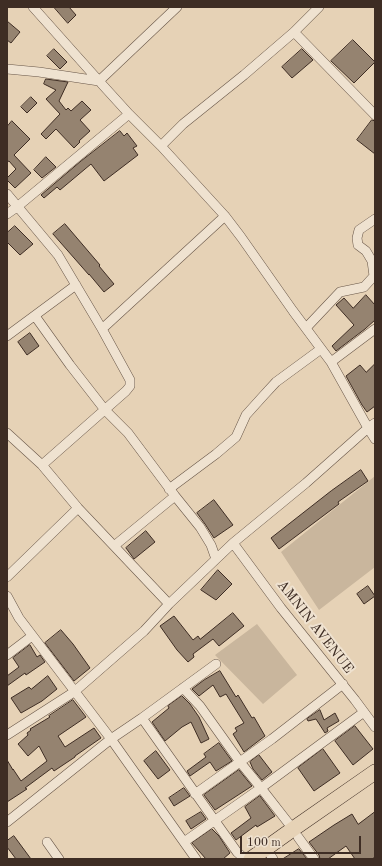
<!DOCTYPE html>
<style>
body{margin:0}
#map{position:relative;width:382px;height:866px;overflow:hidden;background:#e6d2b6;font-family:"Old Standard TT",serif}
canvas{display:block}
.frame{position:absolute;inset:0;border:8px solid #3e2d24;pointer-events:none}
.scale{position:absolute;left:240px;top:836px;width:121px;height:18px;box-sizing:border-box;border:2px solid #3e2d24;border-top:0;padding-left:5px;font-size:12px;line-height:14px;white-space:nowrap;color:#3e2d24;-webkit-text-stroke:3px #efe2d0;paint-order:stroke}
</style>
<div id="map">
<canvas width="382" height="866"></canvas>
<div class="frame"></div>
<div class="scale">100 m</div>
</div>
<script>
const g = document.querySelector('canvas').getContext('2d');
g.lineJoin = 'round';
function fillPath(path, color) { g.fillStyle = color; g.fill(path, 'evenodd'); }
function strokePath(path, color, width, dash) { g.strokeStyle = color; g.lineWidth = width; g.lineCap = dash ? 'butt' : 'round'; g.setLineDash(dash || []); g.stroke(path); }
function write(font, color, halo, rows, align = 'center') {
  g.font = font + ' "Old Standard TT",serif'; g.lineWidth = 4; g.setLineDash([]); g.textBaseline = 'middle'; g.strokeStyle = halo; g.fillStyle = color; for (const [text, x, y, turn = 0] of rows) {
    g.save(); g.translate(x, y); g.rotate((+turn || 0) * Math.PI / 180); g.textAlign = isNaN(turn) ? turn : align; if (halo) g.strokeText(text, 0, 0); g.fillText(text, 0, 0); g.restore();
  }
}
const green = new Path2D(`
 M375,476V567L319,610L281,552Z
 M257,624L297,675L263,704L215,655Z`);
const building = new Path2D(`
 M54,7H69L76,15L68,23Z
 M7,21L20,32L11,43L7,40Z
 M353,40L375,62L354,83L331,61Z
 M54,49L67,62L60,69L47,56Z
 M302,49L313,60L292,78L282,67Z
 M46,79L68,82L59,101L66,110L68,108L71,111L82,101L91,110L80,120L90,131L79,141L80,142L74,148L56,129L46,139L41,134L60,114L46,99L56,90L44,84Z
 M31,97L37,103L27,113L21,107Z
 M372,120L375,121V154L357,140Z
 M12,121L30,139L14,155L31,173L15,188L7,180V178L16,169L9,161L7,162V127Z
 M120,131L124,136L127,133L137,146L133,148L138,155L104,181L91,164L60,190L57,187L44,198L41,195L81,161Z
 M46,157L56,167L42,178L34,170Z
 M65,224L100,265L99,266L114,284L104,292L89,274V275L53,234Z
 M15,226L33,244L20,255L7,242V233Z
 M366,295L375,305V320L365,329L336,351L332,346L354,325L336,305L344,298L353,308Z
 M30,333L39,346L27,355L18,342Z
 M375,364V406L367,412L362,405L346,376L360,365L366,372Z
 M361,470L368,481L338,502L339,504L279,549L271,538L331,491Z
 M214,500L233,525L214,538L205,524L197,513Z
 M146,531L155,542L134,559L126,548Z
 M218,570L232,584L216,600L201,590Z
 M368,586L375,596L364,604L357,594Z
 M233,613L244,626L219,646L213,639L193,654L194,657L188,662L177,650L160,626L174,616L193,640L198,636L200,639Z
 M61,630L73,644L90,668L74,681L45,643Z
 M30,645L37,657L40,655L45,662L26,675L25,673L7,686V676L19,667L13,658Z
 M220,671L236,697L238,695L252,718L254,717L265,736L244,752L233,734L237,731L235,728L244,723L226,694L220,697L213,685L199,696L192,689L204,680Z
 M48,676L57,689L42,701L21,713L11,698L29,687L31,689Z
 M182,696L190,704L199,717L209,739L201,743L191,722L182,727L165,741L152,722L169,708L168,706Z
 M73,700L86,717L58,736L65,747L94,728L101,738L75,756V757L54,771L52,768L25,788L27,789L7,802V760L13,770V769L21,781L47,761L39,746L28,756L18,744L28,735L27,733L31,730L30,729L50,717L49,716Z
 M320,710L324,720L335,713L339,721L327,728L328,731L325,733L316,719L308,721L307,719Z
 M355,726L373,749L353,765L335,741Z
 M219,743L232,761L216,771L210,762L190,776L187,771L206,757L204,754Z
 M323,749L340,773L314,791L298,768Z
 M156,751L170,770L158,779L144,761Z
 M259,755L272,772L262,780L253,769L250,762Z
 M239,770L252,786L215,810L204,795Z
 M184,788L190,796L174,806L169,798Z
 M260,796L275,816L257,827L256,825L236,840L231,833L251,818L245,807Z
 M201,812L206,819L191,829L186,821Z
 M375,812V857L372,859H355L346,846L328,859H320L319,855L309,842L334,825L352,814L358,824Z
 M212,829L219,836L230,853L223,859H206L192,843Z
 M14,836L31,859H16L7,847V841Z
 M299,849L307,859H283Z`);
const minor = new Path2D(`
 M33,7L99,81
 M177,7L99,81L129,114L161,146L225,216L241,237L293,311L331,362L368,428L375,439
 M294,32L375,115
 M7,69L39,72L99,81
 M161,146L183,124L244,75L294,32L319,7
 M7,194L58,255L102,329L130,380V386L126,391L42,465
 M7,214L17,207L129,114
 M35,316L70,365L105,410L128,433L175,496L200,527L211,545L216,559
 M306,328L340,292L364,287L374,276L372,261L366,251L358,245L357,238L359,230L375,219
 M102,329L225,216
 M7,336L76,285
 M331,362L375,329
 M7,433L42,465L78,508L169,604
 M169,489L216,454L236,437L246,415L264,395L276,382L321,349
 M233,543L281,608L355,700L375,727
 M114,546L175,496
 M7,577L78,508
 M7,596L19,618L111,739L196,859
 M7,655L32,636
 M183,688L200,706L240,762L261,788L293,829
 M142,718L237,852L245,859
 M7,735L74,692L144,631L169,604L233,543L306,483L368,428L375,423
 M195,794L272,739L343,684
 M7,822L111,739L142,718L216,664
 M298,837L314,859
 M47,842L59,859
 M184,842L261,788L364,712
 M271,856L273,859`);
const primary = new Path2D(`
 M251,859L293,829L375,772`);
const streetNames = [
 ["AMNIN AVENUE",315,627,52]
];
fillPath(green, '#c9b69d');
fillPath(building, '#958370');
strokePath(building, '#3e2d24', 1);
strokePath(minor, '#685648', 10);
strokePath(primary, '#3e2d24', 16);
strokePath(minor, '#efe2d0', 9);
strokePath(primary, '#e6d2b6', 15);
write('14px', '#3e2d24', '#efe2d0', streetNames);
</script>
